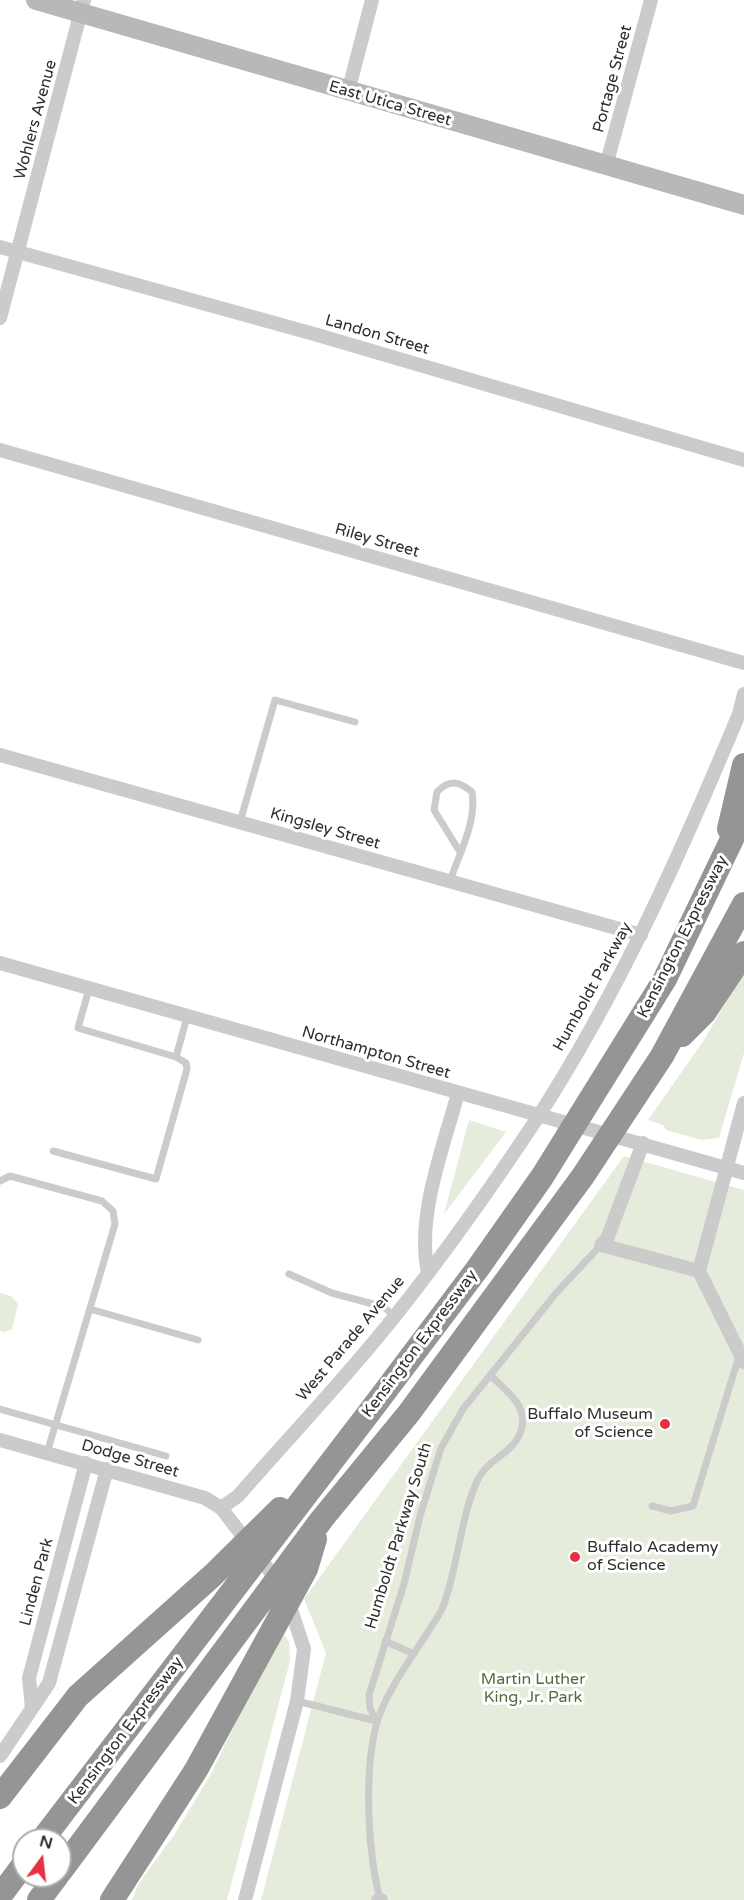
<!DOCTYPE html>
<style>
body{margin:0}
#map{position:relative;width:744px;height:1900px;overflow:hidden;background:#fff;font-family:"Varela Round",sans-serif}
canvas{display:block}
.north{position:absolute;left:12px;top:1828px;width:60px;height:60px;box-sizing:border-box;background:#fff;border:2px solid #ababab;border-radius:50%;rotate:15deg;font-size:16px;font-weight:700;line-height:24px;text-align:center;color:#2e2e2e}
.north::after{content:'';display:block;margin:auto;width:21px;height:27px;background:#e63044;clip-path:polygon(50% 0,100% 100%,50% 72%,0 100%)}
</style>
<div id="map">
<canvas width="744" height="1900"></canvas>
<div class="north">N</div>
</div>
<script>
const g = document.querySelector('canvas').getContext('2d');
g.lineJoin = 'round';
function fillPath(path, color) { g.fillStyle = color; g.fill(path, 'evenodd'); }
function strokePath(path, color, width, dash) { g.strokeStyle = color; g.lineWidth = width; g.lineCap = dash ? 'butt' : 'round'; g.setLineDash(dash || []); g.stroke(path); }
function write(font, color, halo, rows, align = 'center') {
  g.font = font + ' "Varela Round",sans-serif'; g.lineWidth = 6; g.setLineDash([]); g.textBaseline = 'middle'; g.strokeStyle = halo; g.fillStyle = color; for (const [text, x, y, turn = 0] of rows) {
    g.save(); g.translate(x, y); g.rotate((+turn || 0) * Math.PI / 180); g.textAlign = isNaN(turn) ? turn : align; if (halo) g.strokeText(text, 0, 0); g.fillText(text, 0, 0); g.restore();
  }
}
const green = new Path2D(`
 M744,971V1053L719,1138L701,1140L666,1130L663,1125L648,1120L704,1040Z
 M469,1120L506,1132L444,1214Z
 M624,1156L744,1190V1900H261L326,1653L304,1599Z
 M0,1293L11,1296L18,1304L12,1329L5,1332L0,1331Z
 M282,1631L289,1642L290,1661L227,1900H132L139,1883L174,1835L211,1774L262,1666Z`);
const lane = new Path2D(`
 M240,822L275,700L355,722
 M450,881C459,854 477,822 472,792C459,781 449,779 437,792L434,810L460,852
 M89,989L78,1028L176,1057L187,1017
 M53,1151L156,1179L187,1069L186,1063L176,1057
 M0,1181L10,1176L102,1201L113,1211L115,1224L47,1453
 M289,1274L332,1293L384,1307L395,1317
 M90,1309L198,1340
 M0,1409L166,1456
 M652,1506L671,1511L693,1506L739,1356
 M385,1641L414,1654
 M297,1701L376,1721
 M376,1721L370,1708L369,1695L404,1584L420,1516L441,1448L463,1409L557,1292L601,1245
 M380,1899C367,1848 361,1748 385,1702C397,1677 413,1655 428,1632C433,1623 441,1614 444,1604C458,1565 460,1520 477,1481C488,1457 516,1454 522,1427C527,1404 504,1389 490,1375`);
const street = new Path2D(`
 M348,92L372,0
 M606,166L651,0
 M0,247L314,334L744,460
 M0,318L84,0
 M0,450L744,663
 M0,755L641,935
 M0,963L744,1173
 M744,1103L699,1271L744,1362
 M643,1143L607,1239L601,1245L699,1271
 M428,1273C416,1216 443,1149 458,1093
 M0,1440L205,1498L221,1508L279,1583
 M221,1508L238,1496C290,1436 346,1378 395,1316C446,1252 493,1185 538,1117C620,990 681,853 739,714L744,694
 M32,1709L29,1678L86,1463
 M0,1756L49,1683L107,1469
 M245,1900L297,1701L304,1649L288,1600
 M378,1900H381`);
const secondary = new Path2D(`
 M36,0L744,205`);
const highway = new Path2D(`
 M729,829L744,765
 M682,1035L704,1013L744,953
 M0,1797L78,1696L213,1575L280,1509
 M42,1840L371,1410L478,1268L542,1177L665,979L744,814
 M60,1872L322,1519L409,1413L583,1176L662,1056L744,904
 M0,1896L24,1864
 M39,1900L57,1876
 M112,1900L196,1770L306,1569L315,1539`);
const markers = [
 [665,1424,6,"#e63044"],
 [575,1557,6,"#e63044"]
];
const streetNames = [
 ["Portage Street",613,79,-75],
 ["East Utica Street",390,104,16],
 ["Wohlers Avenue",36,120,-75],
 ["Landon Street",377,335,16],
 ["Riley Street",377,541,16],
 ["Kingsley Street",325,829,16],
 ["Kensington Expressway",683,937,-63],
 ["Humboldt Parkway",593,987,-61],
 ["Northampton Street",376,1053,16],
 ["West Parade Avenue",351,1339,-50],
 ["Kensington Expressway",420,1344,-53],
 ["Dodge Street",130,1459,16],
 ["Humboldt Parkway South",399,1536,-73],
 ["Linden Park",37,1582,-75],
 ["Kensington Expressway",126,1731,-53]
];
const poiNames = [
 ["Buffalo Museum",653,1415],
 ["of Science",653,1433],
 ["Buffalo Academy",587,1548,"left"],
 ["of Science",587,1566,"left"]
];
const parkNames = [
 ["Martin Luther",533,1680],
 ["King, Jr. Park",533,1698]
];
fillPath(green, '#e5ecdc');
strokePath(lane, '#cbcbcb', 7);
strokePath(street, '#cbcbcb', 14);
strokePath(secondary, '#b8b8b8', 20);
strokePath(highway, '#959595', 24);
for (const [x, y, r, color] of markers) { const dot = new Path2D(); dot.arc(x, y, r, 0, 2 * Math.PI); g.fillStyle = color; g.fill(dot); strokePath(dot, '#fff', 2); }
write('16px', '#2e2e2e', '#fff', streetNames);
write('16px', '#2e2e2e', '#fff', poiNames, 'right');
write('16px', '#536a3b', '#fff', parkNames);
</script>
